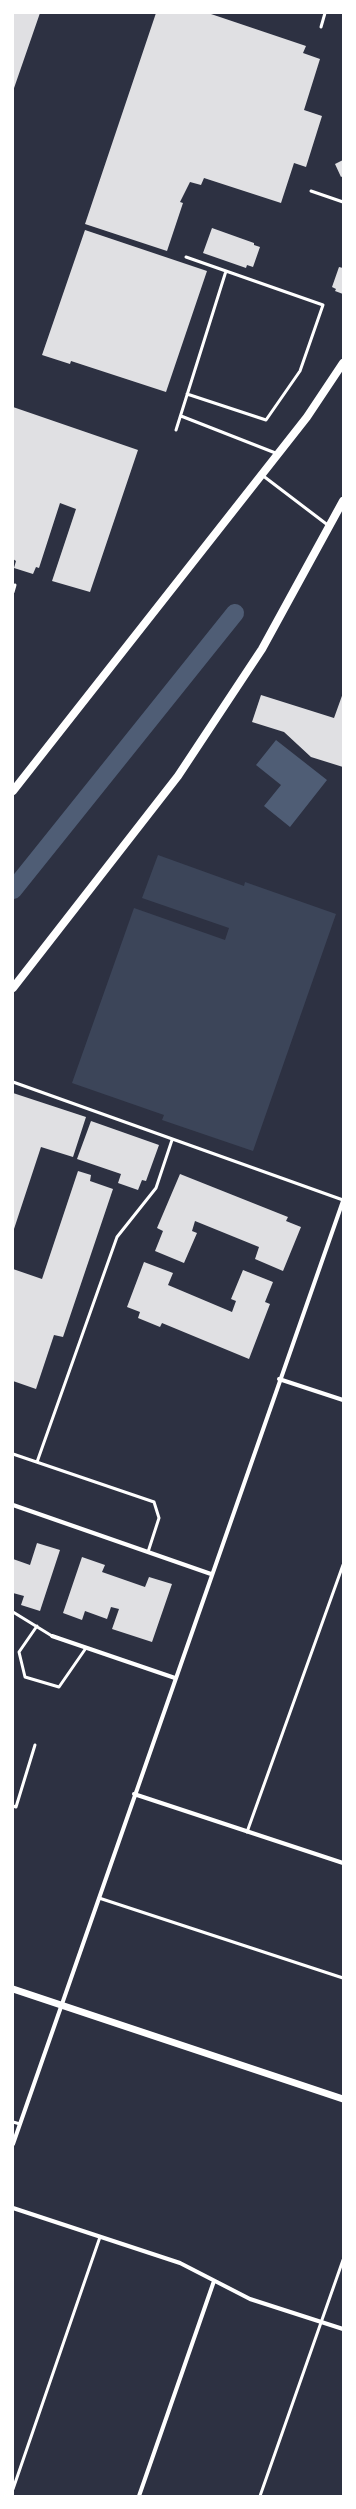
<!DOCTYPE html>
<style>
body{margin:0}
#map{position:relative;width:356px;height:2509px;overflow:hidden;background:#2d3142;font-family:Manrope,sans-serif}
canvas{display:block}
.frame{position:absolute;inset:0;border:14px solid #fff;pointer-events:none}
</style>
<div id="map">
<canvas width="356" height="2509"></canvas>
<div class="frame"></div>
</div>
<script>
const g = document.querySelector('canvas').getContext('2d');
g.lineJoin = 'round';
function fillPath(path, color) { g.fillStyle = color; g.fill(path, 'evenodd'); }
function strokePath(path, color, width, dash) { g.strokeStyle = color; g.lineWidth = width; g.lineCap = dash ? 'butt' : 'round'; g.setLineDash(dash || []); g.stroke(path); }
const green = new Path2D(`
 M158,855L244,886L245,882L336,914L253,1151L162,1120L164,1115L72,1083L134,908L225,940L229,928L142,898Z`);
const water = new Path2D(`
 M276,740L327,780L290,827L264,806L281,785L256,765Z`);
const canal = new Path2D(`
 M13,890L235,613`);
const building = new Path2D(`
 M13,13H40L13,91Z
 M156,13H208L306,46L303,53L320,59L304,110L322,116L306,167L294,163L281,203L204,178L201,185L190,182L180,202L183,203L167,251L85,224Z
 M343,160V176L341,177L335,164Z
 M212,228L254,243V245L260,247L253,267L247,265L246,268L203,253Z
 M85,230L207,271L166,392L71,361L70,364L42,355Z
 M339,267L343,268V294L335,291L336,289L332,287Z
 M13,407L138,450L90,592L52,581L76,509L60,503L39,568L36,567L33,574L14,568L16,561L13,559Z
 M343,693V767L311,757L284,732L252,722L261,695L334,718Z
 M13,1093L86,1117L73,1157L41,1147L13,1232Z
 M91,1121L159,1145L146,1181L142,1180L138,1190L118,1183L121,1174L77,1159Z
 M78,1171L91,1175L90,1181L113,1189L63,1337L54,1335L36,1389L13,1381V1269L42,1279Z
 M180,1174L288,1217L286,1221L301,1227L283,1271L255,1259L259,1247L195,1221L192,1231L197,1233L184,1263L155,1251L163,1231L157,1228Z
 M144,1262L173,1273L168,1285L232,1312L236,1301L231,1299L243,1270L273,1282L265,1302L270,1304L249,1359L162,1323L160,1327L138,1318L140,1312L127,1307Z
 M37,1543L60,1550L40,1611L21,1605L24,1596L13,1593V1559L30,1565Z
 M82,1557L105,1565L102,1572L145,1587L149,1577L172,1584L152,1642L112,1629L119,1609L111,1607L107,1619L85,1611L82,1620L63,1613Z`);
const service = new Path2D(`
 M321,27L325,13
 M311,191L343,202
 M186,257L323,305L300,371L266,420L187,394
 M181,416L278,454
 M176,430L226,271
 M262,475L329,526
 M13,592L15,585
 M13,1082L343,1200
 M13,1454L154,1502L159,1518L148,1552
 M37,1462L117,1237L156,1188L172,1140
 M13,1612L52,1636
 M37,1626L19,1652L25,1677L59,1687L86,1648
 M13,1806L16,1807L35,1745
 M247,1832L343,1565
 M99,1898L343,1978
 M13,2122L20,2124
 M13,2489L100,2237
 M260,2496L343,2260`);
const minor = new Path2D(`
 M279,1379L343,1400
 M13,1505L211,1574
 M52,1636L175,1678
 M134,1794L343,1863
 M13,2144L343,1201
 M13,2208L180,2263L250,2299L343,2329
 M139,2496L214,2281`);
const tertiary = new Path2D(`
 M13,1989L343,2099`);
const secondary = new Path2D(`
 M13,791L307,417L343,363
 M13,988L178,776L262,649L343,501`);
fillPath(green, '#3c4559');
fillPath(water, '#4f5d75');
strokePath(canal, '#4f5d75', 18);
fillPath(building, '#e0e0e3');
strokePath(service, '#fff', 3);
strokePath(minor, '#fff', 4);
strokePath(tertiary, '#fff', 7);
strokePath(secondary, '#fff', 8);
</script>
